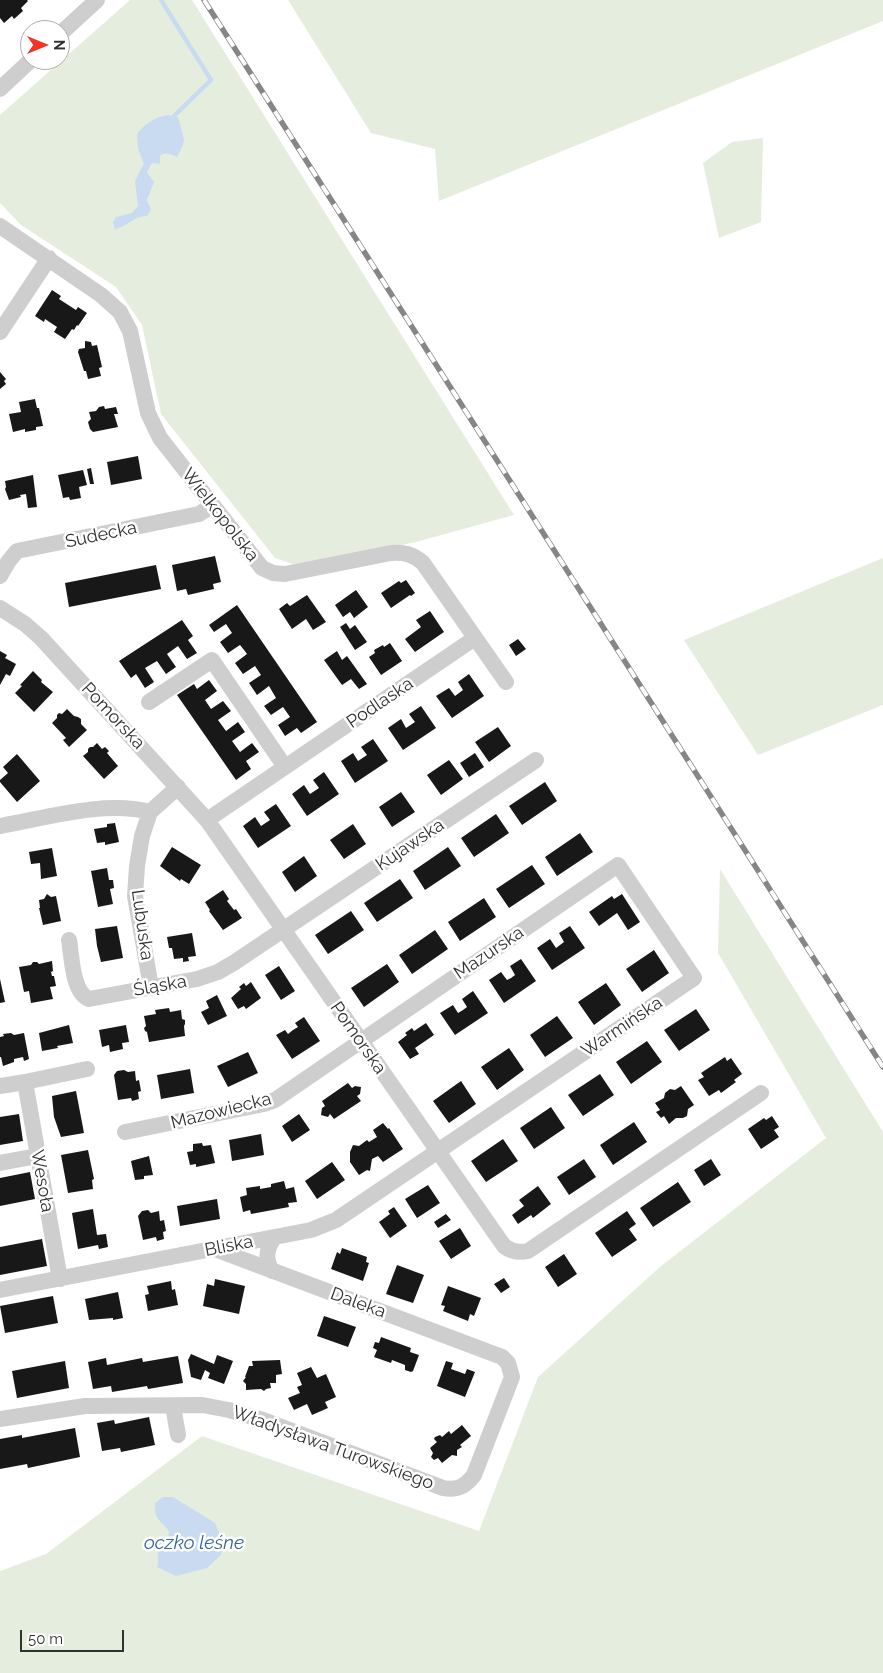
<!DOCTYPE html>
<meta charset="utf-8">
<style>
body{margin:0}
#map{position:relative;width:883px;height:1673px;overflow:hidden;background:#fff;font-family:Raleway,sans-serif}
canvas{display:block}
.north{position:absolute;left:20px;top:20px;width:50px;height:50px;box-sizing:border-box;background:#fff;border:1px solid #adadad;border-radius:50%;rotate:90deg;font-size:14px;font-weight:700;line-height:20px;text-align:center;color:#313131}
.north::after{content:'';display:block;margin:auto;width:18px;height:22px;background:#f43226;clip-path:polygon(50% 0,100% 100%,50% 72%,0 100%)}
.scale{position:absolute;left:20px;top:1630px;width:104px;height:22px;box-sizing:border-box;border:2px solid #313131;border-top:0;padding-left:6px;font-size:15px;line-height:18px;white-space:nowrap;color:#313131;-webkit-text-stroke:4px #fff;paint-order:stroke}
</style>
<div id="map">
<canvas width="883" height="1673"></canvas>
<div class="north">N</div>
<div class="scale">50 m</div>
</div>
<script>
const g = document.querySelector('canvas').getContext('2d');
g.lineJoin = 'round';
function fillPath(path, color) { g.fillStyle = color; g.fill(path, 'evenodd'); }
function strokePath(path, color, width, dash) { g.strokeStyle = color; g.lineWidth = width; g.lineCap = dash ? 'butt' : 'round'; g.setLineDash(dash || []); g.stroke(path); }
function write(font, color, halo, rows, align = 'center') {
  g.font = font + ' Raleway,sans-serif'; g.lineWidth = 5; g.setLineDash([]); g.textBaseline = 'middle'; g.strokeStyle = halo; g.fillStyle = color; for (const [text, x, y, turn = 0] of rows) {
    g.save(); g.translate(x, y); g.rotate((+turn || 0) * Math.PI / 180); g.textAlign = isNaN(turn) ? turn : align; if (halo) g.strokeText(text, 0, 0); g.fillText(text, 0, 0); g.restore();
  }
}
const green = new Path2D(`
 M130,0H192L514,515L416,542L298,566L275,558L161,414L142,325L116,287L21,225L0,203V115Z
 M288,0H883V21L439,201L435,149L371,133Z
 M763,138L761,222L719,238L703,163L732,142Z
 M883,558V705L758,755L684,640Z
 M720,869L883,1132V1673H0V1571L46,1554L202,1436L479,1531L538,1377L661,1266L826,1138L718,953Z`);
const water = new Path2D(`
 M168,115L178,117L184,139L183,145L177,157C171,155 166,151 160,156V164L152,163L147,172L154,182L147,200L151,210L147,216C137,216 132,222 123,226C120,228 117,228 115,230L113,222L116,217L132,213L138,206L135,182L140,170L144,164L138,149L137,134C145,123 155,117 168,115Z
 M163,1497H173L215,1523L223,1542L221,1555L207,1568L176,1576L157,1567C160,1557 156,1551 159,1541L164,1542L168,1539L169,1531C160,1519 154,1521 155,1503Z`);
const stream = new Path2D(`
 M161,0L211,80L174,116`);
const building = new Path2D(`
 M0,0H27L28,1L21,8L23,11L14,19L12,16L4,23L0,18Z
 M52,290L61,296L59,299L76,310L78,307L87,313L78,326L77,325L74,330L72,329L65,339L54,332L57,327L45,319L44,322L35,316Z
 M85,341L91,342L92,346L97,345L102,367L99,368L101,376L88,379L86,371H84L78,352L79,349L85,348Z
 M0,372L6,379L4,381L6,384L0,389Z
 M35,399L37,408H39L43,426L36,427V430L25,432V429L13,432L9,414L21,412L19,402Z
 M104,406L105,409L116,407L118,414H114L118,427L93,432L90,429L88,422L91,419L89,412L96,411L99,407Z
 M138,456L142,479L111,485L107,462Z
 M91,468L94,484H90L87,469Z
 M83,470L87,485L79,487L81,498L70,500L69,497L63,498L58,475Z
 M33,475L37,507L28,508L26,494L20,495L21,497L9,500L5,489L6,487L5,481Z
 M215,556L221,582L213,584L214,589L188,595L186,589L177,591L172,565Z
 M156,565L161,589L69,607L65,583Z
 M406,580L415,593L411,596L410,595L391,608L381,593L399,581L401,583Z
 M356,590L368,607L354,618L350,612L343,617L335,605Z
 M307,595L326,622L313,630L306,619L292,629L279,609L287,603L290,606Z
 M237,605L317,722L301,733L297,728L285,736L278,725L290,717L283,707L271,715L264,706L276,698L269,686L257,695L249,683L261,675L255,666L243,674L235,663L247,654L244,650L240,645L228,653L220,642L232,633L226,624L214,632L209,625Z
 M430,611L444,632L415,652L405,639L421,627L416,620Z
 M182,620L193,636L188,640L197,653L187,659L178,646L167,654L176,667L166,674L157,661L145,668L154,682L145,688L136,674L131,678L119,661Z
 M346,623L350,629L355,625L367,642L355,650L340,627Z
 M518,639L526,649L516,656L509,645Z
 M390,643L402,661L381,675L369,657L375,653L374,650L383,645L384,647Z
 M0,651L7,655L5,658L16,664L10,676L6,674L0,685Z
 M337,651L342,660L347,656L367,684L359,689L351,679L342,685L324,660Z
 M33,671L42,680L41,682L53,692L34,712L15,693L22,686L20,685Z
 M469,674L484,696L452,718L436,696L449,688L455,696L463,690L458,682Z
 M209,680L217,691L205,700L211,709L223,701L231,711L218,720L226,731L238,722L245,732L232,741L240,752L252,743L259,752L246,761L251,769L236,780L177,695L194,684L197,689Z
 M421,706L436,728L403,750L388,728L401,719L406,728L415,722L409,714Z
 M67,709L74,716L78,717L81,719V724L87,730L69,747L63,740L66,738L52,723L57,718V715L59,713L62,714Z
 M498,727L511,746L489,762L475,742Z
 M373,739L388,761L355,783L341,761L353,753L358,761L367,755L361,747Z
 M97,743L102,749L105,747L109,751L107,753L118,766L104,779L83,756L88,752V749L90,747H93Z
 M475,753L484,767L469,777L460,763Z
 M17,754L40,781L17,802L0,782V780L8,773L3,767Z
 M449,760L463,779L441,795L427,775Z
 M324,772L339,794L307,816L292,794L304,785L310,794L319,788L313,780Z
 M545,782L557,801L522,825L509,806Z
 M401,792L415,812L392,827L379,807Z
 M276,804L291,826L258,848L243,826L255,817L261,826L270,820L264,812Z
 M496,814L509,833L474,857L461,838Z
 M115,823L119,842L105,845V842L97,843L94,829L107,827V824Z
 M353,824L366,844L344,859L330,840Z
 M580,833L593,852L557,876L545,857Z
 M172,847L201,865L189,884L181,879L180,881L160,866Z
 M448,847L461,866L425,890L413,871Z
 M52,848L57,876L41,879L40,863L31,864L29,852Z
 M304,856L317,876L295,892L282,872Z
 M532,865L545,884L509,908L496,889Z
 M107,868L109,880H113L114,888L110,889L113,904L98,907L91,871Z
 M400,879L413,898L377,922L364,903Z
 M223,890L229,899L227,901L234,910L236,909L242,918L223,930L209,911L210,910L205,902Z
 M47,894L51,897L56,896L61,921L43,925L39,908H40L39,900L44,899Z
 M622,894L640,922L628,930L617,913L599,926L589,912L612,896L614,899Z
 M484,898L496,917L460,941L448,922Z
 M351,911L364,930L328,954L315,935Z
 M117,926L123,958L101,962L97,946L95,929Z
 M570,926L585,948L552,970L537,948L550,939L556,948L564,942L559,933Z
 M435,930L448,949L412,974L399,955Z
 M192,933L196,956L188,957L189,961L183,962V958L174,959L172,948H169L167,937Z
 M654,950L669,973L642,992L626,969Z
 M521,959L536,981L504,1003L489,980L501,972L507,980L511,978L515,975L510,966Z
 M52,961L53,971L51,972L52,976H54L56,986L50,987L53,999L31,1003L29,991L24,992L19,967L31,965L33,962H37L39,964Z
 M387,964L399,982L364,1007L351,988Z
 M279,966L295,991L281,1000L265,975Z
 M0,979L5,1002L0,1003Z
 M251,982L261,998L246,1009L244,1006L238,1009L231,998L241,989L239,987L244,983L246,986Z
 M606,983L621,1005L594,1025L578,1002Z
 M473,991L488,1013L455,1035L440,1013L453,1005L458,1013L463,1010L467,1007L462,999Z
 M217,995L227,1016L208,1025L201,1012L209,1008L206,1001Z
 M169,1008L170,1012L181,1010L182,1019L185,1020V1024L184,1026L185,1036L149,1042L147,1032L145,1031L144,1028L146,1026L144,1016L156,1014L155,1010Z
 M696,1009L710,1030L679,1051L664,1030Z
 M557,1016L573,1038L545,1057L530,1035Z
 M304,1017L320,1041L292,1059L276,1035L285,1030L288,1034L293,1030L298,1027L295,1023Z
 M426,1023L434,1035L415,1048L419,1054L410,1059L398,1042L407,1035L405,1033L412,1028L414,1031Z
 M69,1025L73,1043L57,1046L58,1048L42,1051L39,1033Z
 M126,1025L129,1042L122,1043L123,1049L110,1052L109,1045L102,1047L99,1030Z
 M11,1033L14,1035L24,1033L29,1059L24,1061L23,1057L14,1059V1062L3,1066L1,1057H0V1037L4,1036L3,1034Z
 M647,1041L662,1062L631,1084L616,1062Z
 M509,1048L524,1070L497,1090L481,1067Z
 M248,1052L258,1073L228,1087L217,1066Z
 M725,1057L727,1061L731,1058L742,1074L734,1080L736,1082L721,1093L719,1090L709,1096L698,1080L704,1077L701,1073Z
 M190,1069L194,1093L161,1099L157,1075Z
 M124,1070L128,1072L135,1071L136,1081L139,1080L141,1091L138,1092L139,1099L132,1101L131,1098L118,1100L114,1075L117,1071Z
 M600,1074L614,1095L583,1116L568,1095Z
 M461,1081L476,1104L449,1123L433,1101Z
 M348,1083L352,1088L355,1086L361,1087L360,1094L357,1096L361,1101L334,1119L330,1114L328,1117L321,1115L322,1108L325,1106L322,1101Z
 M681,1086L694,1105L688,1109L687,1116L683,1118H676L669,1124L664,1116L661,1118L656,1112L660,1110L655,1103L664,1098L665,1093L670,1089L675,1090Z
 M76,1091L84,1133L61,1137L54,1117L52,1096Z
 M551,1107L565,1128L534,1149L520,1128Z
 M19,1114L23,1141L0,1145V1117Z
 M299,1114L310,1130L292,1142L282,1126Z
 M772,1116L779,1127L774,1130L779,1137L761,1149L748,1129L764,1118L766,1120Z
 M634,1122L647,1142L613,1165L600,1145Z
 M383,1123L388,1129L389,1128L403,1149L383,1162L378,1156L372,1159L370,1171L367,1170L359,1175L350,1162V1152L353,1145L359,1146L367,1140L369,1142L377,1137L373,1130Z
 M261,1134L264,1155L232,1161L229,1140Z
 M503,1139L518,1161L486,1182L471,1161Z
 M202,1143L203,1146L211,1145L215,1163L196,1167V1164L190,1165L187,1152L193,1151V1144Z
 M88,1150L94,1179L92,1180L93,1189L68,1193L61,1155Z
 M149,1156L153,1175L144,1176V1179L135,1180L131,1161Z
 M584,1159L596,1177L569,1195L557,1177Z
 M711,1159L721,1175L704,1186L694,1170Z
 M332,1162L345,1180L317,1199L305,1181Z
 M30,1172L35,1199L0,1206V1178Z
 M284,1181L286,1189L294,1187L297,1202L288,1203L289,1207L251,1214L250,1210L243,1212L240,1197L247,1195L246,1188L260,1186V1189L271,1187V1184Z
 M678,1182L691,1202L653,1227L640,1208Z
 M428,1185L440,1203L417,1218L405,1199Z
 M538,1186L551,1204L533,1218L531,1215L518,1224L512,1215L524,1206L519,1200Z
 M217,1199L220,1219L180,1226L177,1206Z
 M394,1207L407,1226L390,1238L379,1222L390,1214L388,1211Z
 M93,1209L97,1235L106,1234L108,1247L99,1249L98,1245L78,1249L72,1213Z
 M148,1210L151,1213L159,1211L160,1221L164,1220L166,1231L163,1232L164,1239L157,1241L156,1237L143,1240L138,1216L142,1211Z
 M627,1211L636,1224L629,1229L637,1240L612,1257L595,1233Z
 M446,1214L451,1220L438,1228L434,1222Z
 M460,1228L471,1246L451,1259L439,1241Z
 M42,1239L47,1266L0,1275V1247Z
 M342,1248L367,1257L366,1262L369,1263L363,1281L331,1269L337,1252L340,1254Z
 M564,1254L577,1274L558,1287L545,1267Z
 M397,1265L424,1275L413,1303L386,1294Z
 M504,1278L510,1287L501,1293L494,1284Z
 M215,1279L245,1286L239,1314L203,1306L207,1284L214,1286Z
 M171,1281L172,1290L175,1289L178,1305L148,1311L145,1295L149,1294L147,1286Z
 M448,1286L481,1298L474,1316L470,1314L468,1321L443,1311L445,1306L441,1305Z
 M118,1292L123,1318L113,1320V1318L89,1320L85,1299Z
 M53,1296L58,1323L5,1333L0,1306Z
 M324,1316L356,1327L348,1347L317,1336Z
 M381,1337L411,1348L410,1352L419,1355L413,1371L411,1372L405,1370V1365L392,1360L391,1363L374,1357L377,1350L373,1348L375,1342L379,1343Z
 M191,1354L214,1364L217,1355L233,1361L224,1384L208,1378L210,1373L205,1370L201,1380L191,1377L188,1360Z
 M178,1356L183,1383L148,1389L147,1386L112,1392L111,1386L93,1389L88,1362L106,1358L107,1365L142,1358L143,1362Z
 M280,1360L282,1374L276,1375V1383H270L271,1388L266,1389L264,1391L261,1389L246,1390V1384L243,1381L246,1377H245L249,1366H253L252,1361Z
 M65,1361L69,1388L17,1398L12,1371Z
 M446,1361L453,1363L451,1369L465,1374L467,1369L475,1372L465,1397L437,1386Z
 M311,1367L317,1378L326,1374L336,1397L325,1402L328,1408L312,1415L307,1404L294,1410L288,1398L300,1393L297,1387L302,1385L297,1373Z
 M149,1417L155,1445L121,1452L120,1448L102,1451L97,1423L114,1420L115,1424Z
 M462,1425L471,1436L460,1445L462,1447L457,1450V1456L452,1455L442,1463L438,1458L434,1460L431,1457L433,1453L430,1448L437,1442L434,1439L435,1437L440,1435L442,1437L449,1431L451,1434Z
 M75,1428L80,1457L28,1468L27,1464L0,1469V1439L22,1435V1438Z`);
const street = new Path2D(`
 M60,34L97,0
 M0,89L31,60
 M0,226L101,295L120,312L130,331L148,413L160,438L262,568L273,573L285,574L391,553C404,552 413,554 423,563L506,682
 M0,332L49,258
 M0,576L8,562L17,551L199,514L212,506
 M0,608L25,624L41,638L207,820L504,1246C512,1252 519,1253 528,1251L761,1093
 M149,702L212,660L285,767
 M207,820L475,638
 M0,826C46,818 105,800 150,812
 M69,940C72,957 72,992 89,999L197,979L218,972L235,962L536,760
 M151,987L135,896L137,866L142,836L150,812L178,787
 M25,1082L60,1279
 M0,1086L25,1082L87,1069
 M0,1163L37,1156
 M272,1271C265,1259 266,1249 274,1238
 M0,1290L311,1230L336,1220L694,978L618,865L275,1100L264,1104L125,1132
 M173,1406L178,1435
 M0,1419L85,1406L202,1405L229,1410L263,1420L443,1488C457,1491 466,1486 474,1475L512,1377L508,1363L502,1357L215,1249`);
const rail = new Path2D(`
 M204,0L883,1067`);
const streetNames = [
 ["Wielkopolska",220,515,52],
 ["Sudecka",101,535,-12],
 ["Podlaska",380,703,-34],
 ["Pomorska",113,716,47],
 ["Kujawska",410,845,-34],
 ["Lubuska",142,925,82],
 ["Mazurska",489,953,-34],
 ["Śląska",160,986,-10],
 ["Warmińska",622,1027,-34],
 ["Pomorska",358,1038,55],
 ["Mazowiecka",221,1111,-14],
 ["Wesoła",42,1181,80],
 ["Bliska",229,1246,-11],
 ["Daleka",358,1303,20],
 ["Władysława Turowskiego",333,1448,20]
];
const waterNames = [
 ["oczko leśne",194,1543]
];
fillPath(green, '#e5eede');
fillPath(water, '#c9dbf0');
strokePath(stream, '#c9dbf0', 4.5);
fillPath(building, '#181818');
strokePath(street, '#cecece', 16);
strokePath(rail, '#868686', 5.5);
strokePath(rail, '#fff', 4, [11]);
write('18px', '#313131', '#fff', streetNames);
write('italic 19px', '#36679b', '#fff', waterNames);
</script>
